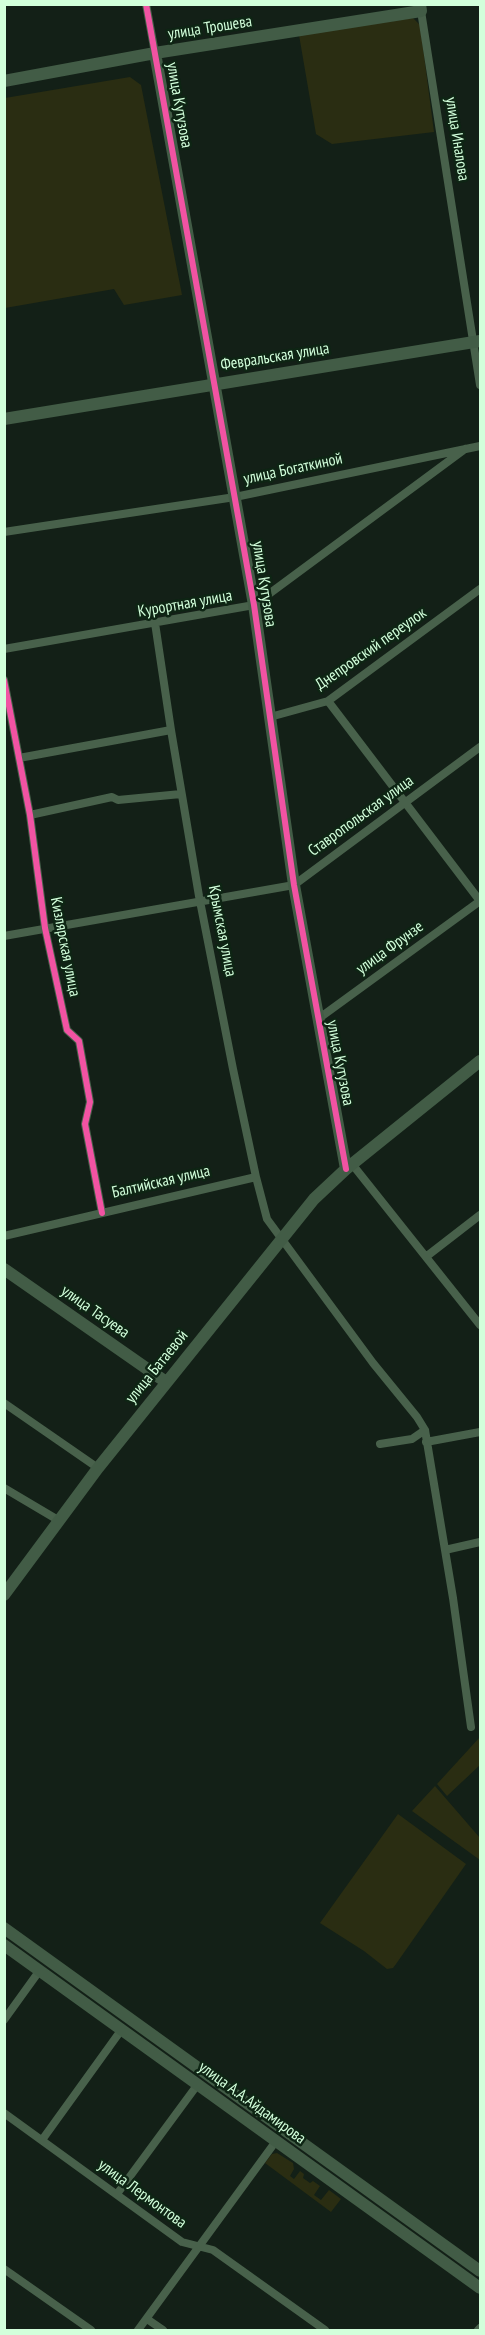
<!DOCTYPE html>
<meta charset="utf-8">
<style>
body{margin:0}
#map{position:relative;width:485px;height:2335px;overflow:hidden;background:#132017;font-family:"PT Sans Narrow",sans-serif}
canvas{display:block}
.frame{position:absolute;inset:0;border:6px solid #d2ffdb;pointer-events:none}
</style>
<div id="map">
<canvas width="485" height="2335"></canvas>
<div class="frame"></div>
</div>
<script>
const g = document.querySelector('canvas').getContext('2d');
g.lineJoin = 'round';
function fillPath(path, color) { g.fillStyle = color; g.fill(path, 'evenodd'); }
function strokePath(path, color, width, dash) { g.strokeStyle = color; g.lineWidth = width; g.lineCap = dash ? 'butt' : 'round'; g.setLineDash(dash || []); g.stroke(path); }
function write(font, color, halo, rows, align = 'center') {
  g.font = font + ' "PT Sans Narrow",sans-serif'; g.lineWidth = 5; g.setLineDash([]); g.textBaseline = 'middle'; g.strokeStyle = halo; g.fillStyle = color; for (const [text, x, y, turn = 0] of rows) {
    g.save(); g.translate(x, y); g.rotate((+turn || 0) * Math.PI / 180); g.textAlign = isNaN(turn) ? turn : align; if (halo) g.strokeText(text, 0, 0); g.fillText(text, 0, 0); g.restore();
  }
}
const green = new Path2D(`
 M413,18L420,25L434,132L332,144L316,134L299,35Z
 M130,77L141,85L182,295L124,305L114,289L5,308V98Z
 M480,1737V1765L447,1796L437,1784Z
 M435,1786L480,1838V1860L412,1811Z
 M398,1814L466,1864L396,1964L393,1968L387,1969L364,1951L320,1923Z
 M277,2153L293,2163L294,2169L290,2176L294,2179L300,2171L304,2174L303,2178L310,2183L313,2181L320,2186L314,2195L321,2200L329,2190L341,2199L331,2212L265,2163L272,2154Z`);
const street = new Path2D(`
 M146,4L155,53
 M421,11L480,385
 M4,532L235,497L480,446
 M155,623L171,730L199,896L233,1069L256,1177L267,1219L373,1363L417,1417L425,1430L453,1598L471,1727
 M4,649L254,605L465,449
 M4,680L30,815L45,928L67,1030L79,1041L90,1102L85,1124L102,1213
 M328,701L480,901
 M270,717L328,701L480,589
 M19,758L171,730
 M30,815L112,797L118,800L181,794
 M4,936L294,885L480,747
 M318,1019L480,901
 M352,1164L480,1325
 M4,1236L256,1177
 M427,1256L480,1215
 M4,1403L98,1468
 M426,1442L480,1432
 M380,1444L412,1439L425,1430
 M4,1488L58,1520
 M445,1550L480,1542
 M4,2020L40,1970
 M4,2113L182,2242L213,2250L325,2330
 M42,2140L122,2029
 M117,2194L198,2084
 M4,2269L91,2330
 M147,2319L163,2330
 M138,2330L276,2141
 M478,2330L480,2328`);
const secondary = new Path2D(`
 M155,53L254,605L294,885L346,1169
 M4,81L155,53L421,11L420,4
 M4,419L480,341
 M4,1269L166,1382
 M4,1595L98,1468L314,1199L346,1169L480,1061
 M4,1928L480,2271
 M4,1945L480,2288`);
const cycleway = new Path2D(`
 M146,4L254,605L294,885L346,1169
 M4,680L30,815L45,928L67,1030L79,1041L90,1102L85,1124L102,1213`);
const streetNames = [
 ["улица Трошева",210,28,-9],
 ["улица Кутузова",179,105,80],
 ["улица Иналова",457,139,81],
 ["Февральская улица",275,357,-9],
 ["улица Богаткиной",293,469,-12],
 ["улица Кутузова",264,584,81],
 ["Курортная улица",185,604,-10],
 ["Днепровский переулок",371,649,-35],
 ["Ставропольская улица",361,816,-36],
 ["Крымская улица",222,931,79],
 ["Кизлярская улица",65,947,79],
 ["улица Фрунзе",390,948,-36],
 ["улица Кутузова",340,1063,79],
 ["Балтийская улица",161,1182,-13],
 ["улица Тасуева",95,1312,35],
 ["улица Батаевой",157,1367,-51],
 ["улица А.А.Айдамирова",252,2103,36],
 ["улица Лермонтова",142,2194,36]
];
fillPath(green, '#2a2d12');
strokePath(street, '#48614b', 8);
strokePath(secondary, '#425c46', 12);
strokePath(cycleway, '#f153a3', 6);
write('16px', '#d2ffdb', '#0e2514', streetNames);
</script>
